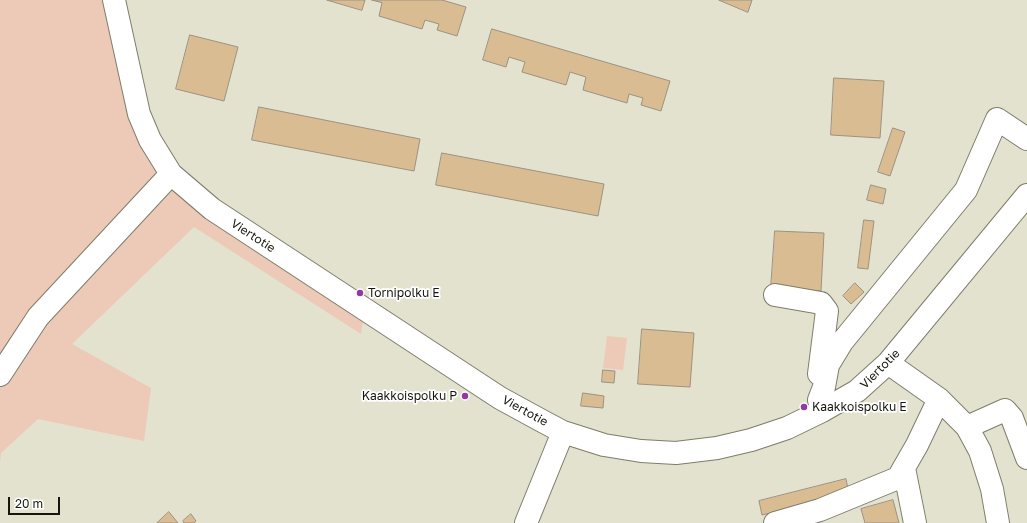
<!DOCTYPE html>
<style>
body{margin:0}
#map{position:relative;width:1027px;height:523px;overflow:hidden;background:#e3e2ce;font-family:"Golos Text",sans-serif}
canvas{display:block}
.scale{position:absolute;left:8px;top:497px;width:52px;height:18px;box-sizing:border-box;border:2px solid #16160f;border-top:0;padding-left:5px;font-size:12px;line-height:14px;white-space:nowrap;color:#16160f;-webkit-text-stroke:3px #fff;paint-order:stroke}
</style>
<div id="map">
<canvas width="1027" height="523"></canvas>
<div class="scale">20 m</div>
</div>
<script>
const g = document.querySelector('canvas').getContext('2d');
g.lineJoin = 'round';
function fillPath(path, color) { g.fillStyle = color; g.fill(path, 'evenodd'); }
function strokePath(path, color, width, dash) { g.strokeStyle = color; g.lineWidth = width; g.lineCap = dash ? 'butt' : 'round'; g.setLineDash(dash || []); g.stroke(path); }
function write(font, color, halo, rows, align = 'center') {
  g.font = font + ' "Golos Text",sans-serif'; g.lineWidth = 3.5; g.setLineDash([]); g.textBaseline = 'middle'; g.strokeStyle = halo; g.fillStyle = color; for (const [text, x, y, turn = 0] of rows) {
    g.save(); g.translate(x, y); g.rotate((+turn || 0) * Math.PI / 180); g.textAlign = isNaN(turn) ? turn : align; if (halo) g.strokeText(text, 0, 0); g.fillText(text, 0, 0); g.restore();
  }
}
const green = new Path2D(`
 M0,0H105L163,175L188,204L363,321L361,334L194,227L72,344L151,388L144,441L38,419L1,453L0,463Z
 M607,336L627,338L623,370L603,368Z`);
const building = new Path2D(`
 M327,0H365L362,10Z
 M372,0H442L466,7L457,36L437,30L439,24L425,20L422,29L379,16L382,3Z
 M719,0H752L748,12Z
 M492,29L670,81L661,111L641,105L643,98L629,94L627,103L583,90L586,77L570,72L566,85L522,72L525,62L509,57L506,67L483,60Z
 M190,35L238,47L224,101L176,89Z
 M834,78L884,81L880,138L831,135Z
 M259,107L420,139L414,171L252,140Z
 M893,128L905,132L890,176L878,172Z
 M442,153L604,184L598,216L436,185Z
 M871,185L886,189L883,204L867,200Z
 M864,220L874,221L868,269L858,268Z
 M775,231L824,233L821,291L771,288Z
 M855,283L864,292L851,304L843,296Z
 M642,329L694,333L690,387L638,384Z
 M603,370L615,371L614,383L602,382Z
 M583,393L604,396L603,408L581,406Z
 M846,479L849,494L762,515L759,501Z
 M893,500L899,523H865L861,509Z
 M169,512L178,523H157Z
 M191,514L196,521L194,523H184L183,521Z`);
const minor = new Path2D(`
 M114,0L139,114L150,140L171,174L212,209L500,398L544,422L563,432L604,445L641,451L676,453L717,448L751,440L787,428L822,411L857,391L888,363L1027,195
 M775,295L821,303L827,311L819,374
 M888,363L939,399L967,427L980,451L992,489L998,523
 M0,375L38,317L171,174
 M822,411L819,400L824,387L828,365L842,342L966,190L997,119L1027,139
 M967,427L1005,410L1012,418L1027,458
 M904,468L915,523
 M526,523L563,432
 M775,523L820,510L898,478L917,445L939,399`);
const markers = [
 [360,293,4,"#9339a4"],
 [465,396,4,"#9339a4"],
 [804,407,4,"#9339a4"]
];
const streetNames = [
 ["Viertotie",253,236,33],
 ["Viertotie",880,369,-45],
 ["Viertotie",525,411,29]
];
const poiNames = [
 ["Tornipolku E",368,293],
 ["Kaakkoispolku P",457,396,"right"],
 ["Kaakkoispolku E",812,407]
];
fillPath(green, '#edc9b7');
fillPath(building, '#d9bc92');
strokePath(building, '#9d9181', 1);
strokePath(minor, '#7e7d6b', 24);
strokePath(minor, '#fff', 22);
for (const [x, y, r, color] of markers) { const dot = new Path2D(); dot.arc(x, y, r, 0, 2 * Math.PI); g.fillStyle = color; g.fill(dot); strokePath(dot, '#fff', 1.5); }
write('12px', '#16160f', '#fff', streetNames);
write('12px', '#16160f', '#fff', poiNames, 'left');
</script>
